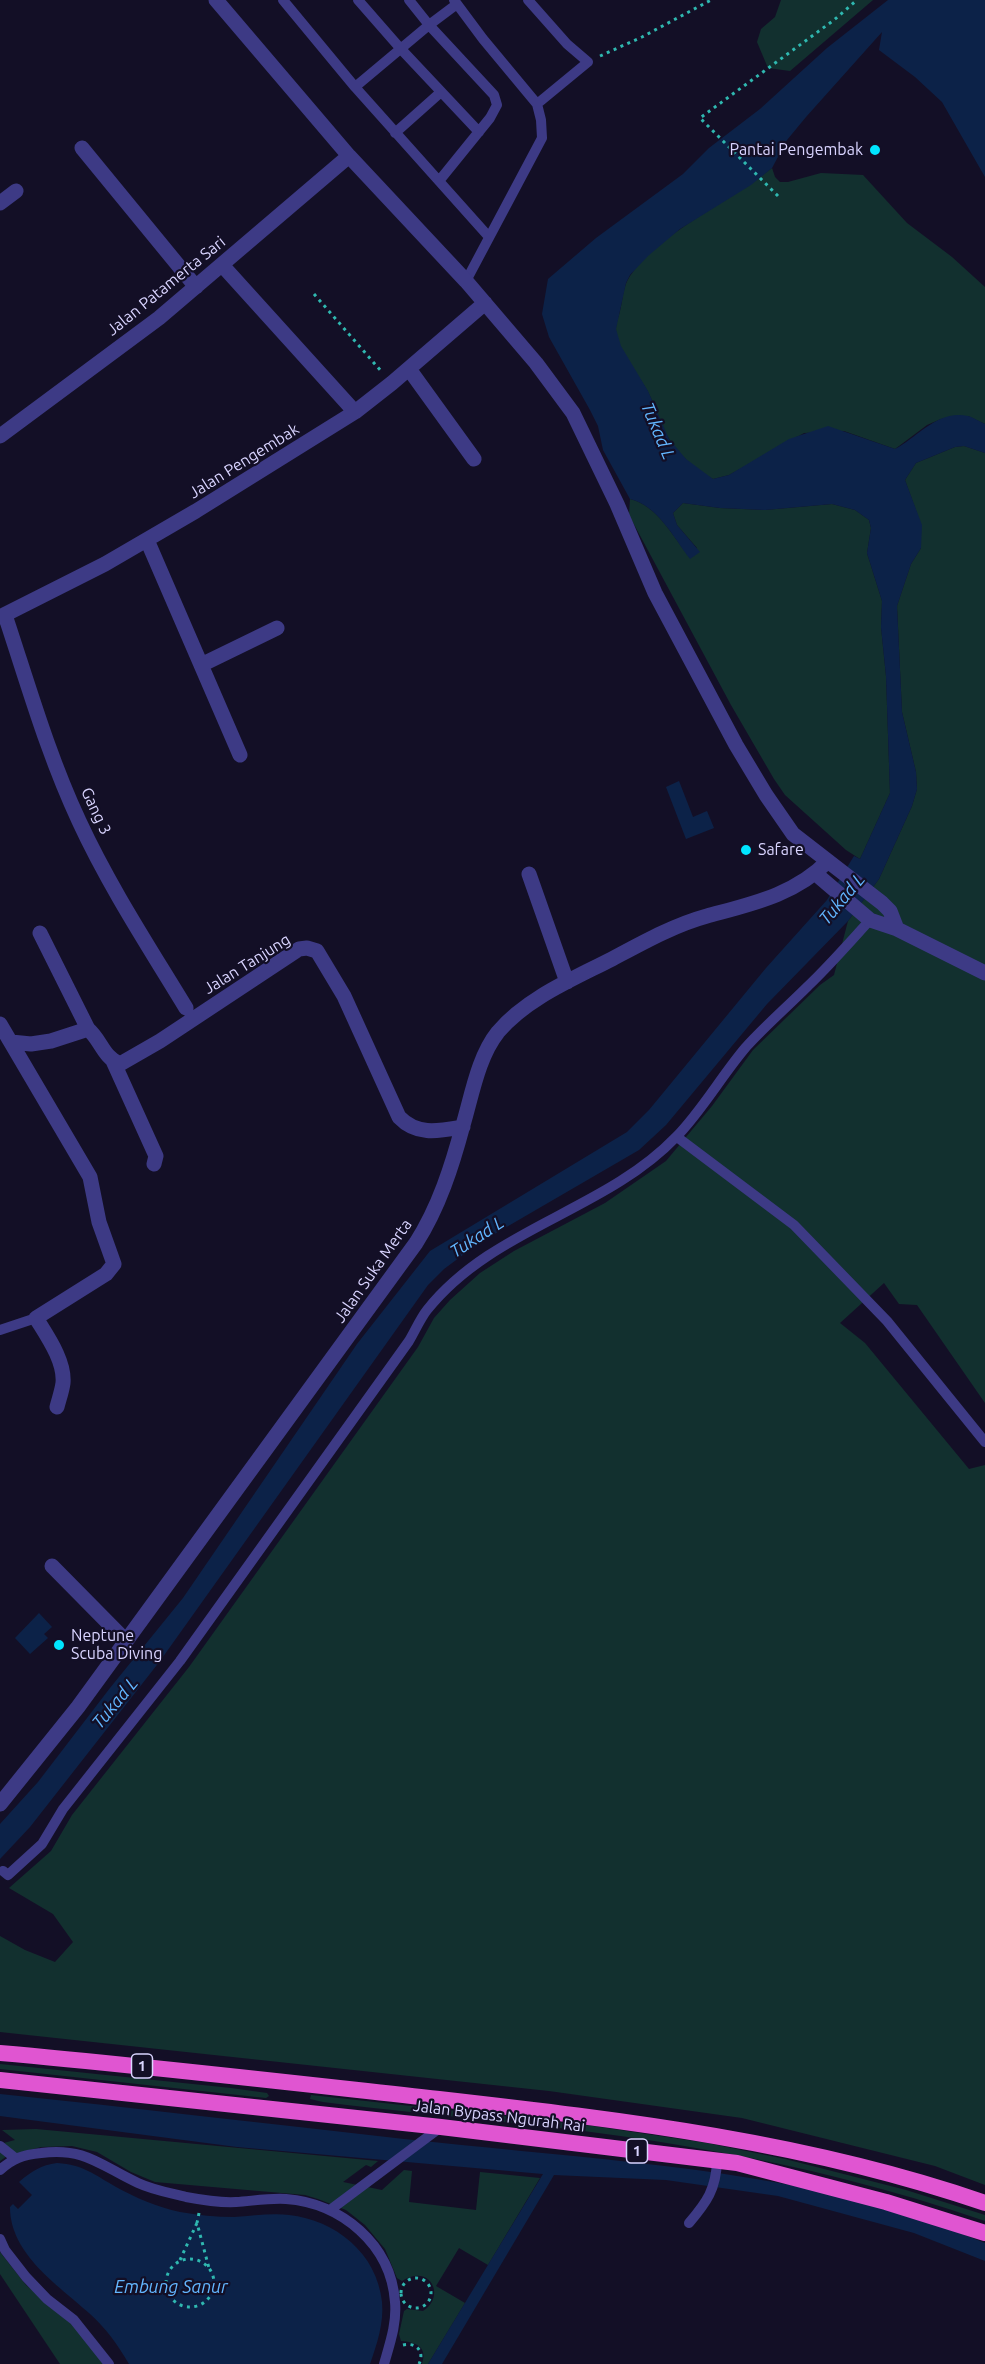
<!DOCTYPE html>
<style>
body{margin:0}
canvas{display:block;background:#130f26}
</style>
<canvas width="985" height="2364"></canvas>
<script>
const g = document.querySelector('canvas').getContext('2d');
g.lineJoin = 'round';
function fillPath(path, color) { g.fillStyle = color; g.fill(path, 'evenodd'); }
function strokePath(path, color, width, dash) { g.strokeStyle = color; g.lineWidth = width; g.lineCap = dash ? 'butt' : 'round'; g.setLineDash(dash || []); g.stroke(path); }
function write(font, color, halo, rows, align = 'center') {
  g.font = font + ' Ubuntu,sans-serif'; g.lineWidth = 4.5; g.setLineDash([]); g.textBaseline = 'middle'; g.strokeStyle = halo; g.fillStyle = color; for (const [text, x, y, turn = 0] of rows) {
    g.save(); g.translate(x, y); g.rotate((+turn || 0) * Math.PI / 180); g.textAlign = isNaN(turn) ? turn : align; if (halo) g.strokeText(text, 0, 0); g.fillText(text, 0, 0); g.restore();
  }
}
const green = new Path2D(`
 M781,0H873L790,71L768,68L757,42L761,29L775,17Z
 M772,168L775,177L780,182H788L821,173L863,175L907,223L952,257L985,287V424L968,416L941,419L927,425L895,449L844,431L804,433L729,475L713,479C694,469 675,451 665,432C659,418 654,403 647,390C637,372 616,350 616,329C616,323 619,316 620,311C623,299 623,286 630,276C660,232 730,202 772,168Z
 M964,446L985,453V1403L917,1305L899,1304L884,1283L840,1323L865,1343L969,1469L985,1465V2185L935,2166L742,2118L549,2091L0,2032V1936L25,1950L55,1962L73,1942L53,1914L9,1888L51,1851L72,1815L189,1667L418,1347L434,1318L450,1300L480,1273L514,1251L605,1203L666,1161L712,1106L753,1050L820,985L834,975L848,921L879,879L912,806L917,789L916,772L902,712L897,606L911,564L921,548L917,513L905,480L916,463L955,447Z
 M630,499C657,505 674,538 690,558L697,548L677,525L673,513L683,503L720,508L765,510L832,504L855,510L869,520L871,528L867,553L882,601L881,627L886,676L890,793L860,859L846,850L785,795L774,779L731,705L629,515Z
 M0,2064L231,2088L267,2093L269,2096L266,2098L0,2069Z
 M311,2095L593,2126L707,2143L785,2159L906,2190L985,2215V2221C895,2190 801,2166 707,2150C580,2126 451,2118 323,2102L310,2099Z
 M36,2129L378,2161L371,2167L366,2165L343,2182L382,2190L404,2170L412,2171L409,2202L476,2210L480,2172L540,2178L488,2265L459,2248L436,2286L465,2303L428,2364H422C428,2346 415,2342 401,2341L399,2334L404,2311L407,2309L423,2311C446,2297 431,2263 402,2281L397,2278L385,2249L365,2225L346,2210L318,2199L305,2195L155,2182L131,2172L97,2152L72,2146L41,2147L7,2156L0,2161V2144L15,2140L2,2130Z
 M0,2252L26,2285L75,2327L105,2364H60L0,2274Z`);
const water = new Path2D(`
 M888,0H985V177L942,102L915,77L879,50L882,32L806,117L787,140L772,168L751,185L680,229L648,256L630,275L626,283L616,329L621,346L648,391L669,439L686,459L713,479L729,475L789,439L828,426L895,449C918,437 938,409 968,416C973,417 980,422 985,424V453L964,446L955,447L916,463L905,480L922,525L921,548L911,564L897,606L902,712L916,772L917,789L912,806L879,879L848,921L767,1004L666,1125L639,1150L479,1243L444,1269L428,1285L160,1661L30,1827L0,1859V1824L38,1782L110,1688L183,1598L357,1344L430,1251L627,1132L649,1110L766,968L827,900L854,856L860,859L890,793L886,676L881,627L882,601L867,553L871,528L869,520L855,510L832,504L765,510L720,508L683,503L673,513L677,525L700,552L690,559C674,538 657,505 630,499L603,450L598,426L590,410L549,337L542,314L548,279L596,238L683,174L709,148L760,109L827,48Z
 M679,781L693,817L707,811L714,828L686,839L666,787Z
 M39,1613L52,1627L44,1634L48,1638L30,1654L15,1638Z
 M0,2094C135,2108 270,2124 404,2139C557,2156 711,2164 862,2200C904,2210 945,2227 985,2243V2261L914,2233L778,2196L666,2180L554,2175L442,2364H428L543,2174L237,2147L0,2116Z
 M57,2163C84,2165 93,2174 116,2187C136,2198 157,2207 180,2212C197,2215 216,2217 234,2217C253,2216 271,2213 289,2215C335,2220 377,2253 382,2302C384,2323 377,2344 370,2364H129C118,2345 106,2328 89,2313C58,2285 10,2254 10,2207L13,2204L18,2209L32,2195L19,2182C32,2171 41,2165 57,2163Z`);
const path = new Path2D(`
 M600,56L642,37L711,0
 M778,196L700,118L834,20L857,0
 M314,294L381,371
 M199,2213L197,2223L209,2268
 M166 2283a24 24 0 1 1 48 0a24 24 0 1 1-48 0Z
 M180,2260L197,2223
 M401 2293a15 15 0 1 1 30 0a15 15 0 1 1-30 0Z
 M403,2345C416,2342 425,2351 419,2364`);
const service = new Path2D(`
 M283,0L355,87
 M358,0L400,48L479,132
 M409,0L429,25L494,95L497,105L490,118L439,181
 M454,0L483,39L537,104L541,120L542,138L466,281
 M528,0L567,44L588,62L537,104
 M457,4L429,25L355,87L489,237
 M395,133L441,92
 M677,1137L794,1225L887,1321L985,1442
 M0,1330L36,1318
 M3,1871L8,1875L42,1844L63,1809L180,1661L409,1341C415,1331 420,1319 427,1310C492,1228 605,1211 676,1137C701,1112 722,1075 746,1047C766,1025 787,1007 808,986C830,965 850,942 870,920
 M0,2146L15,2158
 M0,2170C13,2158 23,2155 41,2153C85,2147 101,2166 138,2183C153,2190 170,2193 186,2197C202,2200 219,2203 236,2202C252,2201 269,2198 286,2199C341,2203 391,2244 395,2302C397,2323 390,2343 384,2364
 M330,2210L441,2127
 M689,2223C707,2202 716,2189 717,2161
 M0,2239L5,2250L26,2277L47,2299L74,2320L109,2364`);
const minor = new Path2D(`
 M216,0L349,156L466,281L536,363L573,413L617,504L655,593L736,745L766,795L793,834L882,903L890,911L897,929
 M82,148L196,287
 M0,203L16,191
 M222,265L355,412
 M409,369L474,459
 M0,436L159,318L349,156
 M147,540L240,755
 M5,615C28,684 48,755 79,821C109,886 149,947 186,1008
 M0,617L105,564L196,511L355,412L392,383L485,303
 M201,665L277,628
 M529,874L567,982
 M816,874L870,920L897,929L985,973
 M40,933L88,1029
 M0,1024L90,1177L99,1222L114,1264L106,1274L36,1318C47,1336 65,1361 63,1383C62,1391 59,1399 57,1407
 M11,1042L31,1044L51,1041L88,1029C101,1040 103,1057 120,1064L160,1041L299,949L307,948L317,951L344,996L399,1117C417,1136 439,1131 463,1127
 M113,1061L156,1156L154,1164
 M52,1566L126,1641
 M0,1804L78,1707L416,1243C439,1207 452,1166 463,1125C472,1095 478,1057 498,1032C527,998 573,979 612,959C642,943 674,925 707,916C751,904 795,895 828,861`);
const trunk = new Path2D(`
 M0,2053C147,2066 293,2083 439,2099C623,2120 809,2142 985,2203
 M0,2080L441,2127L737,2163L886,2202L985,2233`);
const markers = [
 [875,150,6,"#00e5ff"],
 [746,850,6,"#00e5ff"],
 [59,1645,6,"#00e5ff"]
];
const shields = [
 [142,2066,21],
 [637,2151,21]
];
const shieldNames = [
 ["1",142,2066],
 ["1",637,2151]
];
const poiNames = [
 ["Pantai Pengembak",863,150,"right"],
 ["Safare",758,850],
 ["Neptune",71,1636],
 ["Scuba Diving",71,1654]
];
const streetNames = [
 ["Jalan Patamerta Sari",166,286,-39],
 ["Jalan Pengembak",244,461,-32],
 ["Gang 3",96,811,65],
 ["Jalan Tanjung",247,964,-32],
 ["Jalan Suka Merta",373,1271,-55],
 ["Jalan Bypass Ngurah Rai",499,2116,7]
];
const waterNames = [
 ["Tukad L",658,431,67],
 ["Tukad L",842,899,-50],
 ["Tukad L",477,1237,-33],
 ["Tukad L",115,1703,-50],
 ["Embung Sanur",171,2287]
];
fillPath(green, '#12302f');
fillPath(water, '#0c2248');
strokePath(path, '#2fb8b0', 3, [3, 4.5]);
strokePath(service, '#3d3a85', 10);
strokePath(minor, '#3d3a85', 15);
strokePath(trunk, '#e055d1', 16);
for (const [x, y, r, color] of markers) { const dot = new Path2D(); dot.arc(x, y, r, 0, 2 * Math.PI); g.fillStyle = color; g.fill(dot); strokePath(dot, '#130f26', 2); }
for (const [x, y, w] of shields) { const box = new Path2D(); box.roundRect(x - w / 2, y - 12, w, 24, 4.5); g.fillStyle = '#130f26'; g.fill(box); strokePath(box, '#d9d4ff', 1.5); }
write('bold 15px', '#d9d4ff', null, shieldNames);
write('16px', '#d9d4ff', '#130f26', poiNames, 'left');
write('16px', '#d9d4ff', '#130f26', streetNames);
write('italic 18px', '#62b6ff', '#130f26', waterNames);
</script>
